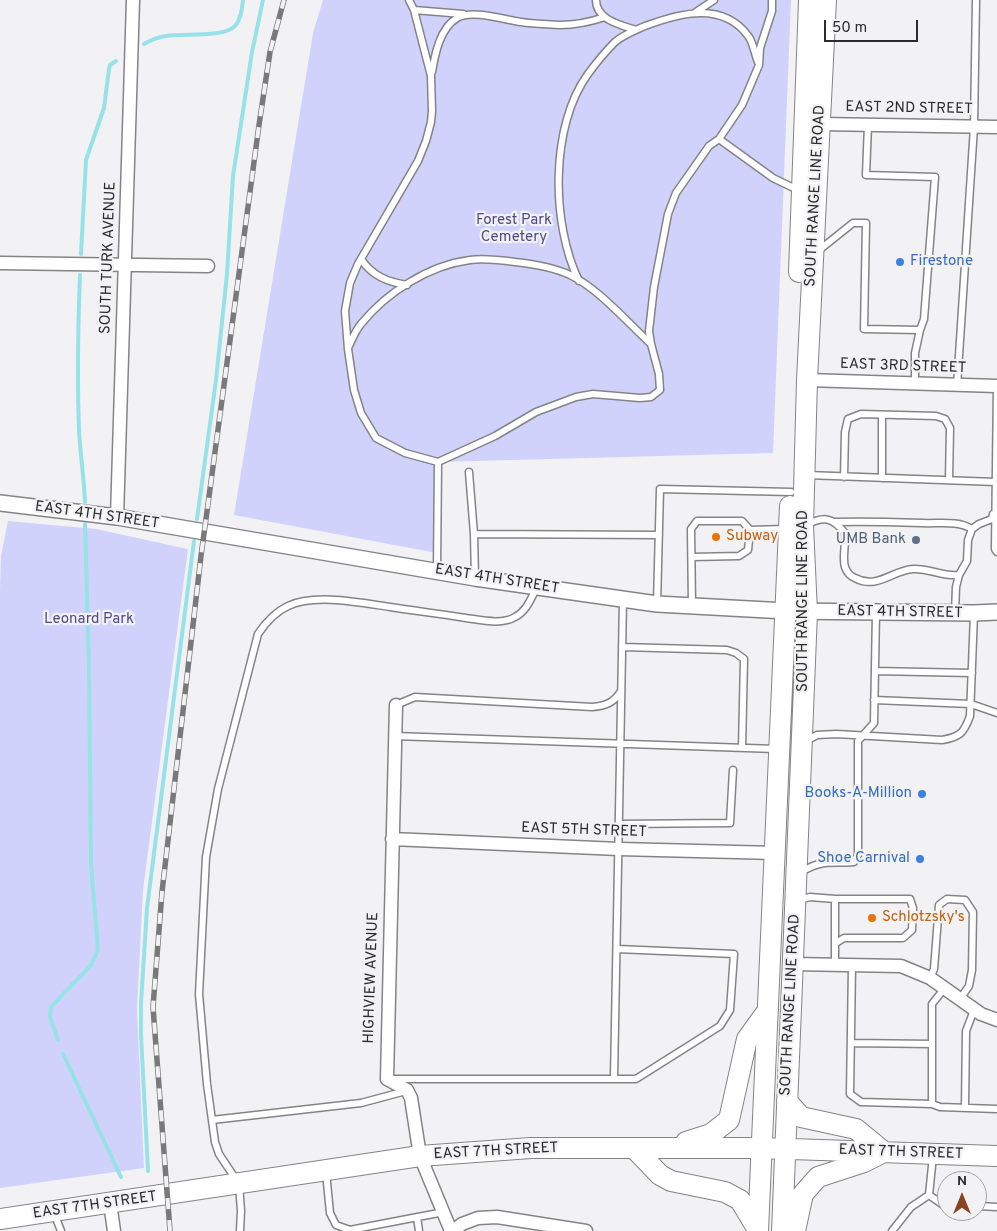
<!DOCTYPE html>
<style>
body{margin:0}
#map{position:relative;width:997px;height:1231px;overflow:hidden;background:#f2f2f4;font-family:Overpass,sans-serif}
canvas{display:block}
.north{position:absolute;left:937px;top:1171px;width:50px;height:50px;box-sizing:border-box;background:#f2f2f4;border:1px solid #a3a3a4;border-radius:50%;rotate:0deg;font-size:14px;font-weight:700;line-height:20px;text-align:center;color:#2c2c2d}
.north::after{content:'';display:block;margin:auto;width:18px;height:22px;background:#8a441d;clip-path:polygon(50% 0,100% 100%,50% 72%,0 100%)}
.scale{position:absolute;left:824px;top:20px;width:94px;height:22px;box-sizing:border-box;border:2px solid #2c2c2d;border-top:0;padding-left:6px;font-size:15px;line-height:18px;white-space:nowrap;color:#2c2c2d;-webkit-text-stroke:4px #f2f2f4;paint-order:stroke}
</style>
<div id="map">
<canvas width="997" height="1231"></canvas>
<div class="north">N</div>
<div class="scale">50 m</div>
</div>
<script>
const g = document.querySelector('canvas').getContext('2d');
g.lineJoin = 'round';
function fillPath(path, color) { g.fillStyle = color; g.fill(path, 'evenodd'); }
function strokePath(path, color, width, dash) { g.strokeStyle = color; g.lineWidth = width; g.lineCap = dash ? 'butt' : 'round'; g.setLineDash(dash || []); g.stroke(path); }
function write(font, color, halo, rows, align = 'center') {
  g.font = font + ' Overpass,sans-serif'; g.lineWidth = 4.5; g.setLineDash([]); g.textBaseline = 'middle'; g.strokeStyle = halo; g.fillStyle = color; for (const [text, x, y, turn = 0] of rows) {
    g.save(); g.translate(x, y); g.rotate((+turn || 0) * Math.PI / 180); g.textAlign = isNaN(turn) ? turn : align; if (halo) g.strokeText(text, 0, 0); g.fillText(text, 0, 0); g.restore();
  }
}
const green = new Path2D(`
 M323,0H791L773,453L438,462L437,553L234,515L313,33Z
 M8,521L96,529L188,549L143,890L137,1010L144,1168L0,1188V590L1,556Z`);
const stream = new Path2D(`
 M144,44C151,40 158,37 166,36C183,33 224,38 235,26C241,19 242,9 243,0
 M81,254L86,160L104,108L109,69L110,65L116,61
 M80,275C78,326 77,377 79,429C80,453 84,477 85,502
 M197,519L216,380L227,274L233,176L252,52L263,0
 M58,1040L50,1017L51,1007L91,965L98,950L91,864L89,665L85,524
 M63,1054L121,1177
 M148,1171L141,1034V1003L147,908L194,541`);
const service = new Path2D(`
 M409,0L414,10L431,76L432,111L431,122L426,141L418,161L358,264L350,283L345,311L348,349L354,390L361,413L376,438L405,453L438,462L495,436L536,412L576,397L593,394L640,398L651,397L660,390L659,374L651,344L649,331L654,287L668,214L676,193L709,146L719,139L742,105L759,65L760,48L772,11V0
 M596,0C596,20 621,25 636,30
 M414,10L463,14
 M696,12L714,0
 M432,72C435,54 440,28 457,18C472,9 505,20 521,22C534,24 547,24 560,25C576,25 590,22 605,17
 M719,139L773,178L798,190
 M818,251L853,223H866L864,329L920,330L924,319L935,177L866,175L868,125
 M361,259C372,276 388,282 407,285
 M579,281C551,224 550,126 588,74C596,63 606,51 615,42C623,35 636,30 645,26C680,13 723,1 749,37C753,43 755,55 758,62
 M348,348C352,340 355,331 361,324C386,293 429,265 470,260C485,258 500,260 515,262C534,264 553,267 570,275C598,288 628,323 651,344
 M915,384V353L920,330
 M957,386L974,127L976,0
 M997,386L995,549L997,552
 M882,415V478
 M469,472L474,534
 M807,475L996,482
 M844,477L845,432L848,419L861,414L936,416L945,419L950,428L949,480
 M835,522C864,521 893,522 922,523C939,524 957,520 972,529
 M806,525C824,516 832,517 845,533C846,544 842,558 845,567C847,573 850,576 855,578C877,590 893,570 913,569C929,568 943,577 959,575
 M692,557L739,556L748,550L750,530
 M437,571L438,462
 M475,578L474,534L659,535
 M657,604L660,489L791,492
 M692,606L691,529L697,521H742L750,530L786,529
 M955,613L956,587L959,575L967,561L968,540L972,529L979,524L992,519L993,514
 M622,647L727,650L736,653L744,659L742,748
 M875,671L972,673
 M874,700L971,704L997,713
 M396,705L415,697L592,707C605,706 614,703 621,691
 M394,736L776,749
 M804,742L817,735L836,734L942,740C960,737 964,733 970,716L974,614
 M619,824L730,823L733,770
 M800,873C820,859 832,864 854,862L858,855V741L874,723L876,612
 M799,900L810,897L835,899
 M835,965V899H910L913,908L912,930L903,938H844L836,943
 M852,966L850,1094L861,1102L932,1104V1004L944,989
 M930,978L934,969L939,905L947,899L965,900L973,912L972,970L969,986L960,999
 M851,1043L932,1044
 M614,1078L623,600
 M393,1079H636L720,1026L730,1010L734,954L617,949
 M932,1104L940,1107L997,1109
 M965,1108L966,1031L974,1010
 M212,1120L361,1103L406,1091
 M326,1172L330,1213L336,1225L350,1230L444,1212
 M929,1195L942,1204L947,1205
 M977,1206L997,1207
 M54,1213L61,1231
 M417,1217L419,1231
 M240,1231L241,1211L239,1184L219,1154L215,1142L207,1084L199,994L206,857L218,789L258,634C266,622 275,612 288,606C315,593 362,603 390,607C416,611 441,614 466,618C481,620 502,625 515,617C527,611 531,598 537,587
 M892,1231L911,1207L929,1195L933,1156`);
const minor = new Path2D(`
 M820,124L997,127
 M0,263L208,266
 M807,380L997,386
 M117,517L133,0
 M396,705L387,1079L407,1090L411,1098L420,1156L451,1231
 M392,839L619,849L775,853
 M792,964L901,966L930,978L981,1014L997,1020
 M110,1203L114,1231
 M453,1231L462,1224L478,1218L497,1217L586,1231`);
const tertiary = new Path2D(`
 M0,503L117,517L475,578L657,604L786,611L974,613L997,612`);
const primary = new Path2D(`
 M799,272L809,0
 M787,1101L801,1117L856,1129L884,1152L864,1162L818,1177L803,1194L795,1231
 M686,1142L711,1134L729,1120L747,1039L768,1010
 M634,1148L660,1175L671,1181L725,1192L740,1200L758,1230
 M0,1219L420,1156L531,1148H762L997,1156
 M758,1231L790,506
 M782,1231L807,612L803,526L807,380L826,0`);
const rail = new Path2D(`
 M170,1231L153,1007L162,892L201,556L259,125L270,52L284,0`);
const markers = [
 [900,262,5,"#3f7fe0"],
 [716,537,5,"#e8710a"],
 [916,540,5,"#5c6f8a"],
 [922,794,5,"#3f7fe0"],
 [920,859,5,"#3f7fe0"],
 [872,918,5,"#e8710a"]
];
const streetNames = [
 ["EAST 2ND STREET",909,109,1],
 ["SOUTH RANGE LINE ROAD",816,196,-87],
 ["SOUTH TURK AVENUE",109,258,-88],
 ["EAST 3RD STREET",903,367,2],
 ["EAST 4TH STREET",97,516,8],
 ["EAST 4TH STREET",497,580,9],
 ["SOUTH RANGE LINE ROAD",804,601,-90],
 ["EAST 4TH STREET",900,613,1],
 ["EAST 5TH STREET",584,831,2],
 ["HIGHVIEW AVENUE",372,978,-88],
 ["SOUTH RANGE LINE ROAD",791,1005,-87],
 ["EAST 7TH STREET",496,1152,-3],
 ["EAST 7TH STREET",901,1153,2],
 ["EAST 7TH STREET",95,1206,-8]
];
const parkNames = [
 ["Forest Park",514,221],
 ["Cemetery",514,238],
 ["Leonard Park",89,620]
];
const shopNames = [
 ["Firestone",910,262,"left"],
 ["Books-A-Million",912,794],
 ["Shoe Carnival",910,859]
];
const foodNames = [
 ["Subway",726,537],
 ["Schlotzsky's",882,918]
];
const serviceNames = [
 ["UMB Bank",906,540]
];
fillPath(green, '#d1d2fb');
strokePath(stream, '#97e1e8', 4);
strokePath(service, '#848486', 9);
strokePath(minor, '#848486', 15);
strokePath(tertiary, '#848486', 18);
strokePath(primary, '#848486', 22);
strokePath(service, '#fff', 6);
strokePath(minor, '#fff', 12);
strokePath(tertiary, '#fff', 15);
strokePath(primary, '#fff', 20);
strokePath(rail, '#79797a', 5.5);
strokePath(rail, '#f2f2f4', 4, [11]);
for (const [x, y, r, color] of markers) { const dot = new Path2D(); dot.arc(x, y, r, 0, 2 * Math.PI); g.fillStyle = color; g.fill(dot); strokePath(dot, '#f2f2f4', 2); }
write('15px', '#2c2c2d', '#f2f2f4', streetNames);
write('15px', '#4f4a8b', '#f2f2f4', parkNames);
write('15px', '#366cbe', '#f2f2f4', shopNames, 'right');
write('15px', '#c56008', '#f2f2f4', foodNames, 'left');
write('15px', '#4e5e75', '#f2f2f4', serviceNames, 'right');
</script>
